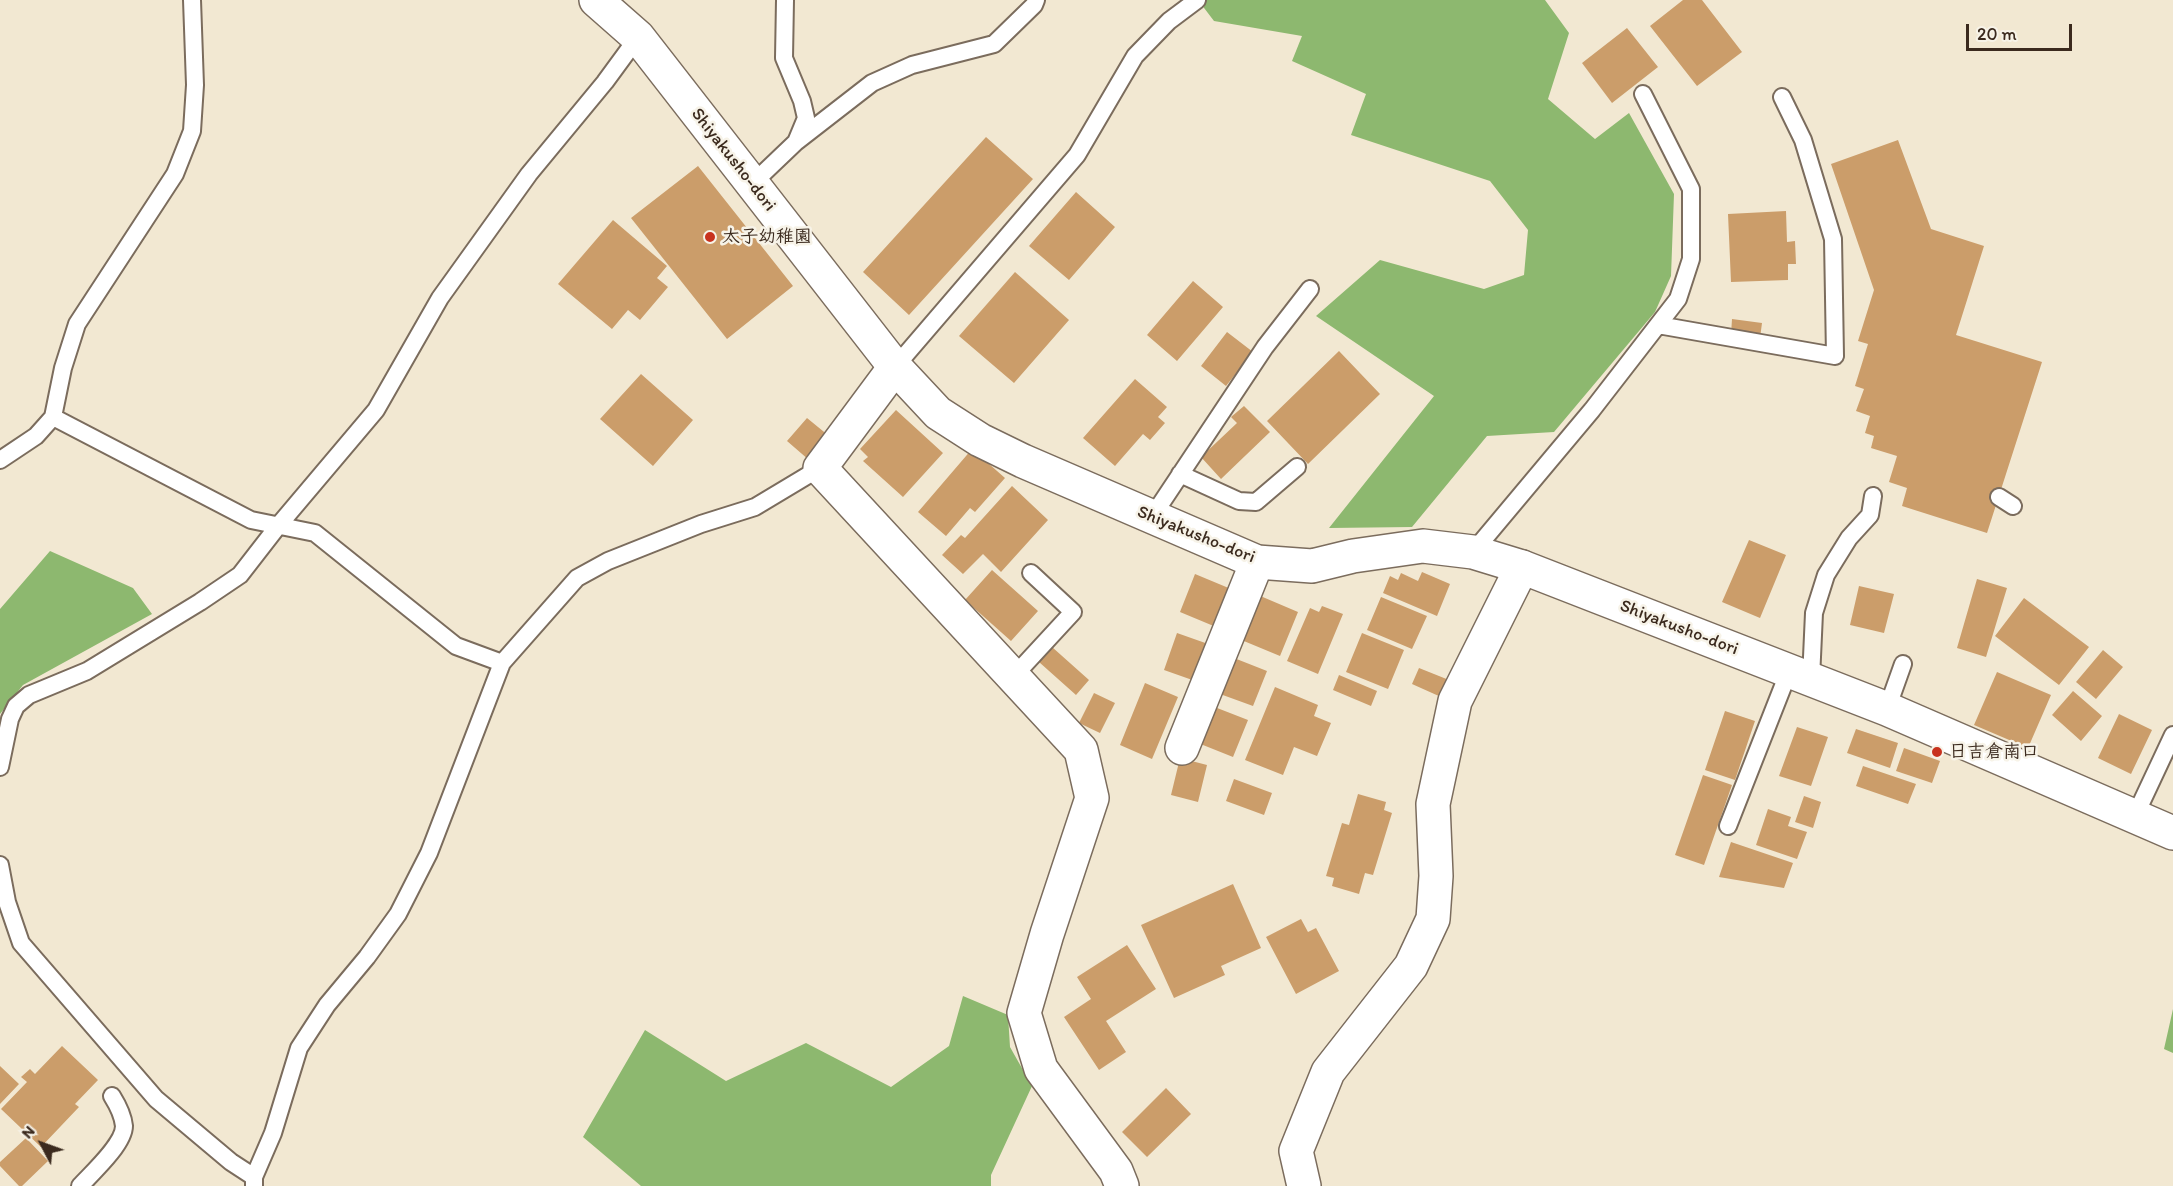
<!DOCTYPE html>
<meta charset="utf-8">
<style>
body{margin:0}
#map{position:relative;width:2173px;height:1186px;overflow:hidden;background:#f2e8d2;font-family:Itim,sans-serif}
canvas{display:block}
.north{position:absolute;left:12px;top:1114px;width:60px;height:60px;-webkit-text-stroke:4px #f7f3e8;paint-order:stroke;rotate:311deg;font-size:16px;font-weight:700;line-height:24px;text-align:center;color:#3b2a1e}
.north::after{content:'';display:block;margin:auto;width:21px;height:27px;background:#3b2a1e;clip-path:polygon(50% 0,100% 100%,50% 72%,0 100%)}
.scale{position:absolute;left:1966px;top:24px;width:106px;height:27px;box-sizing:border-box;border:3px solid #3b2a1e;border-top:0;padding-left:8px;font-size:18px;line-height:21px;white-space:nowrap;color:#3b2a1e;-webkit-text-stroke:4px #f7f3e8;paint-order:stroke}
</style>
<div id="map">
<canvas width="2173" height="1186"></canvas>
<div class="north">N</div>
<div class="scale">20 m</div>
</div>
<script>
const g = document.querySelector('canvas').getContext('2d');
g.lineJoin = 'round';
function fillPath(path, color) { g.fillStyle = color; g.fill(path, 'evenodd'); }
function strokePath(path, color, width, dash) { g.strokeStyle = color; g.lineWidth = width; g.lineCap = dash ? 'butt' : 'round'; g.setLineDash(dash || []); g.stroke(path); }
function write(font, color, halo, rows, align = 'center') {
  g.font = font + ' Itim,"Klee One",sans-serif'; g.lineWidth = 5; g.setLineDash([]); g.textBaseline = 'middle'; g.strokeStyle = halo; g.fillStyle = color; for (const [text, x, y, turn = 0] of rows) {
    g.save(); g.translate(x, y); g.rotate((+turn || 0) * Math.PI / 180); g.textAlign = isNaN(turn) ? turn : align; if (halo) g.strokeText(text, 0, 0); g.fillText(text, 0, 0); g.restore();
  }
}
const forest = new Path2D(`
 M1198,0H1545L1569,33L1548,99L1595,139L1629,113L1674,194L1671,276L1655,312L1554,432L1487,436L1412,527L1329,528L1434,396L1316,316L1380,260L1484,289L1524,275L1528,230L1490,181L1351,135L1366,94L1292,61L1302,36L1214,21Z
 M50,551L133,588L152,614L23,685L0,714V609Z
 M963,996L1008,1015L1010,1047L1032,1086L991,1175V1186H641L583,1137L645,1030L726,1081L806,1043L891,1087L949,1046Z
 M2173,1009V1053L2164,1049Z`);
const building = new Path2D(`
 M1683,0H1702L1742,52L1697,86L1650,26Z
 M1627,28L1658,67L1612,103L1582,63Z
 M986,137L1033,179L909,315L863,272Z
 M1898,140L1931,229L1984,246L1956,335L2042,362L1987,533L1902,506L1907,488L1889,482L1897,456L1871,448L1874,436L1865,433L1870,416L1856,411L1864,389L1855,386L1868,344L1858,341L1874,290L1831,164Z
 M698,166L793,286L727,339L631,218Z
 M1076,192L1115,227L1069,280L1029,246Z
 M1786,211L1787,242L1795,241L1796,264H1788V280L1731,282L1728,214Z
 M613,220L667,266L657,278L668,287L640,320L628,310L612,329L558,284Z
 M1015,272L1069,320L1014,383L959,336Z
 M1193,281L1223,307L1177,361L1147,335Z
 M1732,319L1762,323L1760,338L1731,335Z
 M1227,332L1253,352L1226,386L1201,366Z
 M1339,351L1380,394L1308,464L1267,421Z
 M641,374L693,420L653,466L600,419Z
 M1135,379L1167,407L1158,417L1165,423L1150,440L1143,434L1115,466L1083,438Z
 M1244,406L1270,432L1221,479L1201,457L1237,423L1231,417Z
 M896,410L943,453L903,497L863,461L868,457L860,449Z
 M807,418L829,436L809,460L787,441Z
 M972,449L1005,478L975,512L970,508L946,536L918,512Z
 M1012,486L1048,520L1001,572L983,554L963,574L942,555L961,535L965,538Z
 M1749,540L1786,555L1760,618L1722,602Z
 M992,570L1038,611L1011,641L965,600Z
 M1422,572L1450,584L1437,616L1383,593L1390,576L1398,580L1401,573L1418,581Z
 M1195,574L1231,589L1216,627L1180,612Z
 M1977,579L2007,588L1986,657L1957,648Z
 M1859,586L1894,594L1884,633L1850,625Z
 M1258,595L1298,612L1280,656L1239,639Z
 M1381,597L1427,616L1412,649L1367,630Z
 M2024,598L2089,647L2059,685L1995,636Z
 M1322,606L1343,614L1318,674L1287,661L1310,608L1319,612Z
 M1177,633L1211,645L1198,682L1164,670Z
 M1362,633L1404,650L1388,689L1346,672Z
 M1052,647L1089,680L1076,695L1039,662Z
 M2103,650L2123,667L2096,699L2076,682Z
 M1234,658L1267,671L1253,706L1220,694Z
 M1419,668L1449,680L1441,697L1412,684Z
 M1997,672L2051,695L2028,748L1974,725Z
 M1339,675L1377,691L1371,706L1333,690Z
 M1145,683L1178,697L1152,759L1120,745Z
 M1275,687L1318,705L1314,716L1331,723L1317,756L1294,747L1283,775L1245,760Z
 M2073,691L2102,716L2081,741L2052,715Z
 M1094,693L1115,703L1100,733L1079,723Z
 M1212,706L1248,720L1233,757L1198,743Z
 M1725,711L1755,721L1735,780L1705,770Z
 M2119,714L2152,730L2131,774L2098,758Z
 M1797,727L1828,737L1811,786L1779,776Z
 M1856,729L1898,743L1890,768L1847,753Z
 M1904,748L1940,761L1932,783L1896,771Z
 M1180,758L1207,765L1198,802L1171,795Z
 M1863,766L1916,784L1908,804L1856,786Z
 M1703,775L1732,785L1704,865L1675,855Z
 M1234,779L1272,793L1264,815L1226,801Z
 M1358,794L1386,802L1384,810L1392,813L1373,875L1365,873L1359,894L1332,886L1334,878L1326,876L1342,823L1349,825Z
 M1804,796L1821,802L1813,828L1795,822Z
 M1768,809L1791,817L1788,826L1807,832L1797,859L1756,845Z
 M1731,842L1793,863L1784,888L1719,877Z
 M1233,884L1261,948L1221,966L1225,975L1174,998L1141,925Z
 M1301,919L1308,932L1316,928L1339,971L1296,994L1266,937Z
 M1127,945L1156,989L1106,1021L1126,1052L1099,1070L1064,1017L1091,999L1077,977Z
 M62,1046L98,1080L75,1104L79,1107L41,1147L1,1109L27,1082L21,1077L30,1069L35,1074Z
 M0,1066L19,1084L0,1104Z
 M1166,1088L1191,1114L1147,1157L1122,1132Z
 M26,1138L48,1161L22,1186H19L0,1166V1162Z`);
const lane = new Path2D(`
 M796,142L872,83L912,65L994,44L1034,5L1036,0
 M752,184L796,142L806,118L802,101L784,58L785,0
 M1658,325L1835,356L1833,239L1803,140L1782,97
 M895,367L1077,155L1135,56L1169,21L1197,0
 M53,417L251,520L315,533L456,646L502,663
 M0,460L36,436L53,417L63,368L77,324L175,174L192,131L195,85L192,0
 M1180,474L1239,501L1256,502L1297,467
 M1999,497L2013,506
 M1152,517L1265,347L1310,289
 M1473,552L1592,410L1678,299L1691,259V189L1643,94
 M1013,677L1073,612L1031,573
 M1811,679L1814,613L1826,575L1849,538L1870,515L1873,496
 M1887,709L1903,664
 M0,767L10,719L16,706L29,695L87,671L200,602L240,575L278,526L376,410L440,298L529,174L605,82L638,37
 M2135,816L2173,735
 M1728,826L1789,671
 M0,865L7,902L21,943L156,1099L231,1162L254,1177
 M80,1186C92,1173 124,1144 124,1126C123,1116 117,1104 112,1096
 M254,1186V1177L273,1133L299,1048L327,1005L367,957L398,914L429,853L502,663L577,578L608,561L701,524L755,507L820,468`);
const street = new Path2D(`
 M895,367L820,468L1081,750L1092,798L1047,934L1024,1013L1041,1069L1116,1171L1122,1186
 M1182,748L1257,562
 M1304,1186L1296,1151L1328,1072L1411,966L1433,919L1436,876L1433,804L1455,701L1522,567`);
const secondary = new Path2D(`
 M596,0L638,37L895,367L938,413L980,440L1023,461L1257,562L1312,566L1353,556L1423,546L1473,552L1522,567L1887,709L2173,833`);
const markers = [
 [710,237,6,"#c8321e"],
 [1937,752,6,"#c8321e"]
];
const streetNames = [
 ["Shiyakusho-dori",733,160,52],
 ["Shiyakusho-dori",1196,535,22],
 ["Shiyakusho-dori",1679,628,21]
];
const poiNames = [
 ["太子幼稚園",722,237],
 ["日吉倉南口",1949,752]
];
fillPath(forest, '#8db86f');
fillPath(building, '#cb9d6a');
strokePath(lane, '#7b6c5d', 20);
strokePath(street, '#7b6c5d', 36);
strokePath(secondary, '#7b6c5d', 36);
strokePath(lane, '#fff', 16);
strokePath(street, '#fff', 33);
strokePath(secondary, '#fff', 33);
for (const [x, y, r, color] of markers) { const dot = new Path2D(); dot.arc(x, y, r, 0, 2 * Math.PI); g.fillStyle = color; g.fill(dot); strokePath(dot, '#f7f3e8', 2); }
write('18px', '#3b2a1e', '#f7f3e8', streetNames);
write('bold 18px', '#3b2a1e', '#f7f3e8', poiNames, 'left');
</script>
